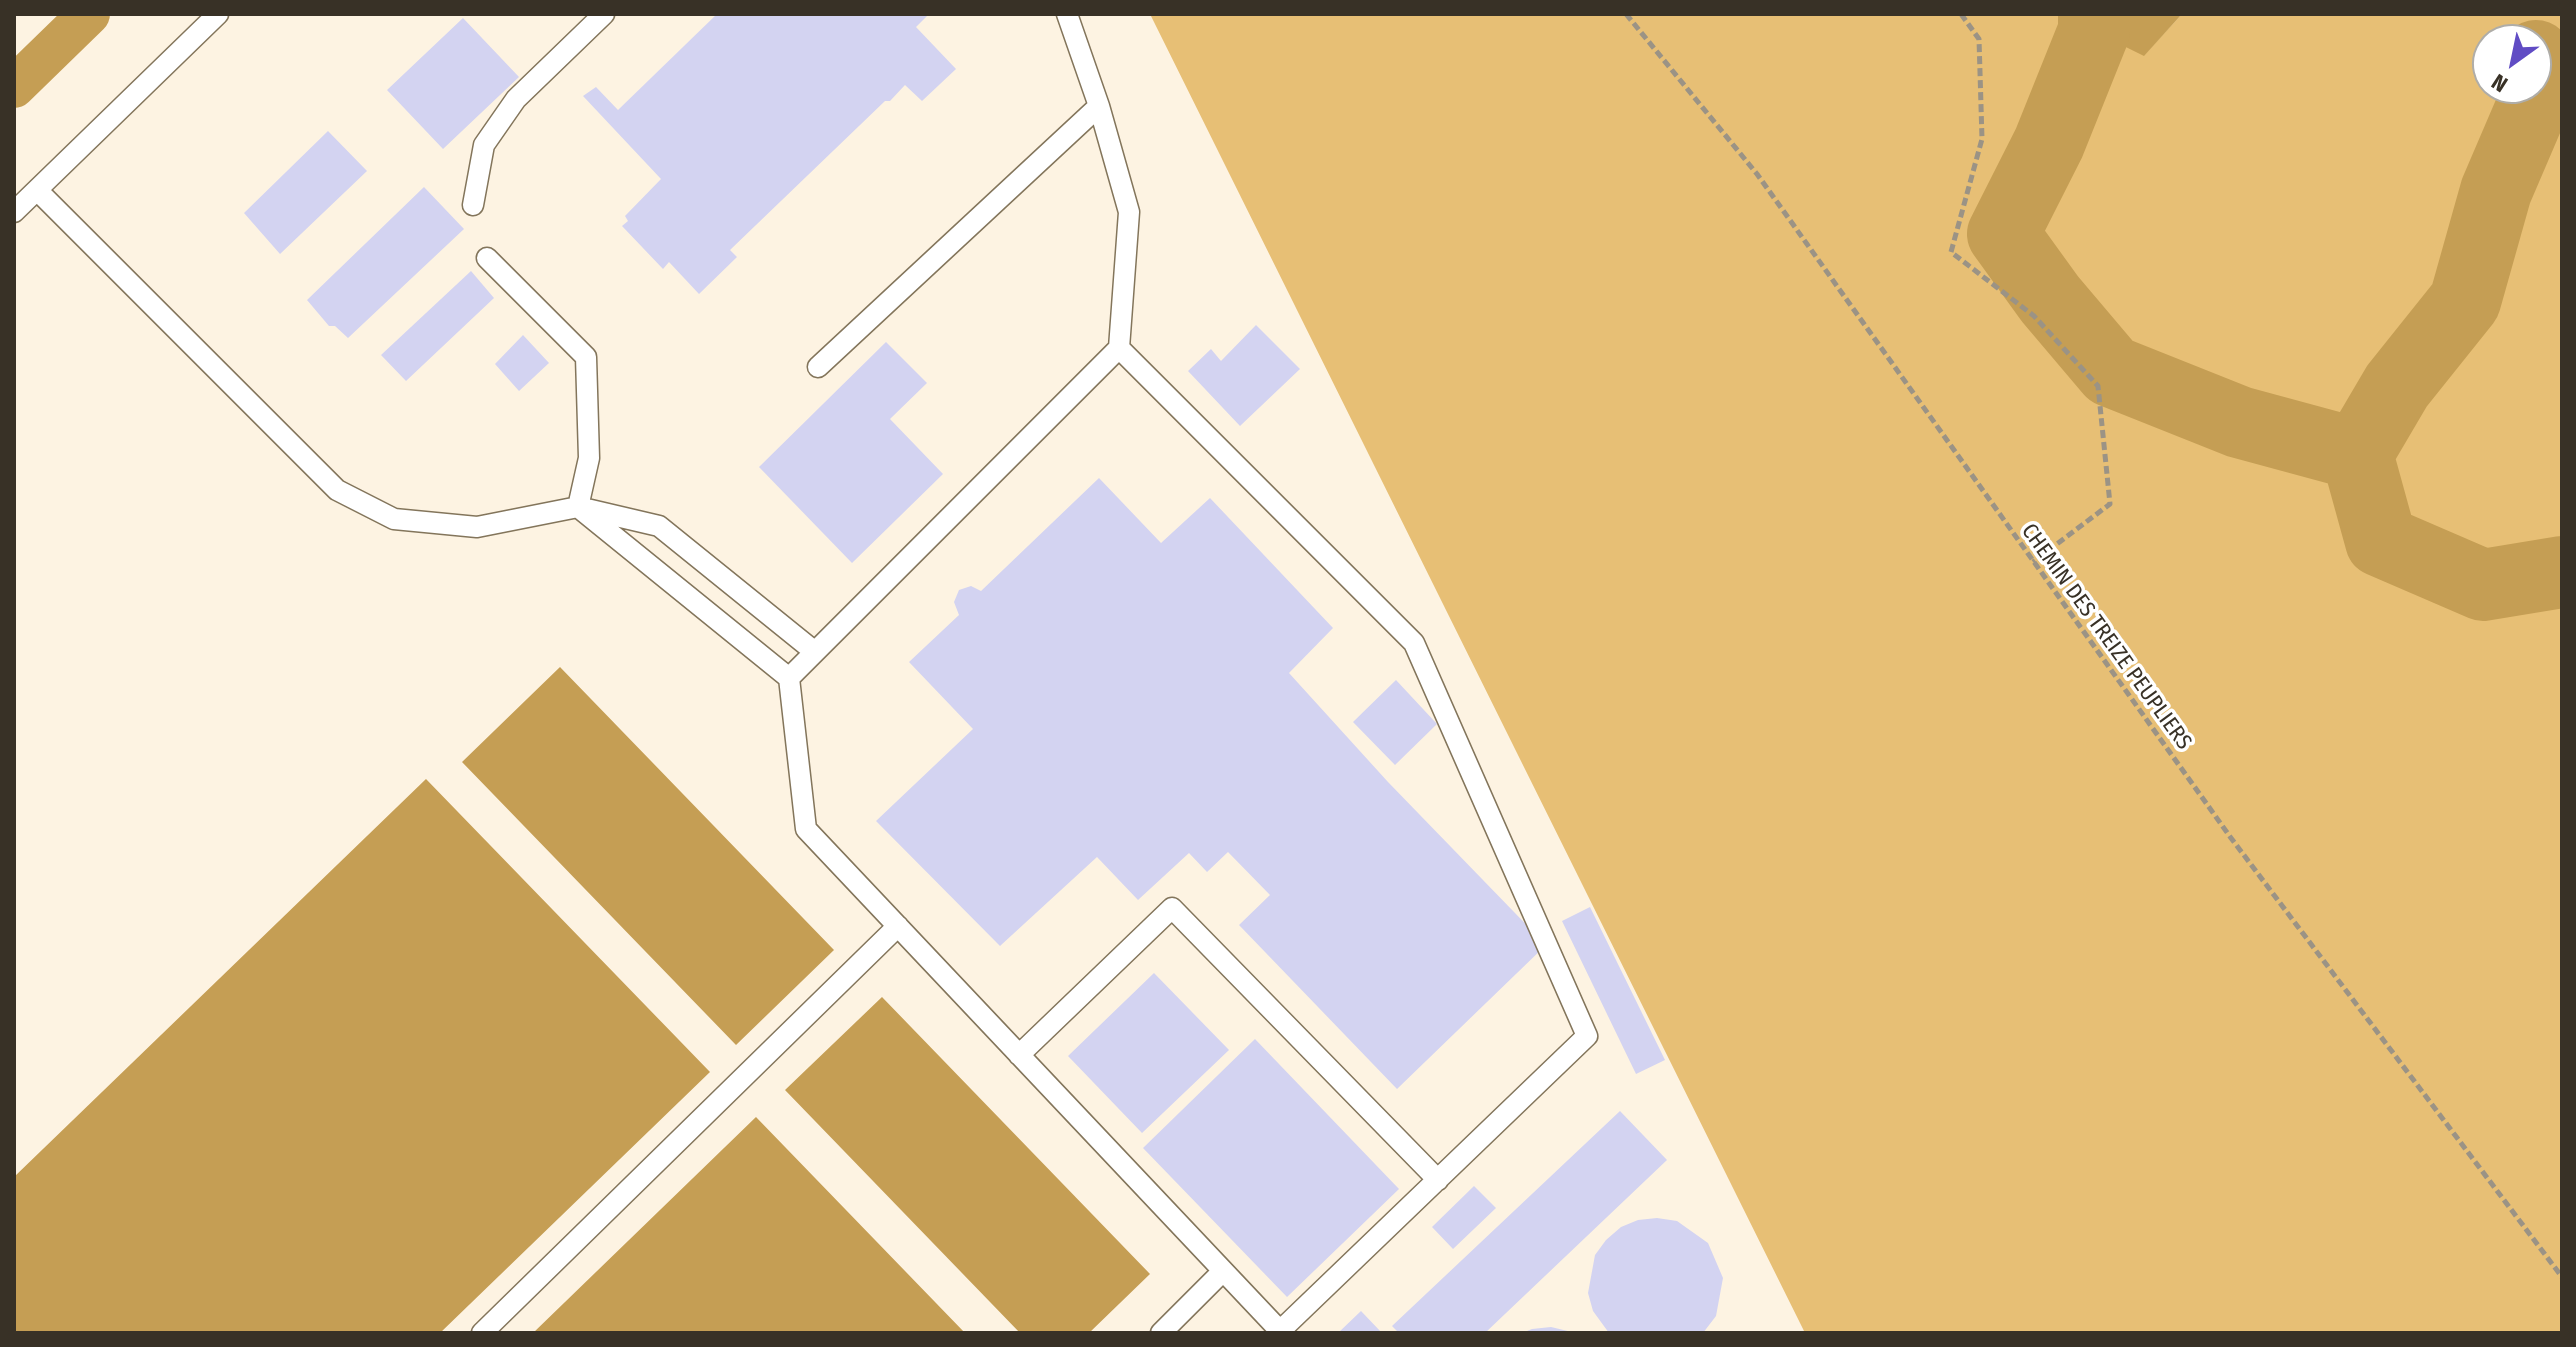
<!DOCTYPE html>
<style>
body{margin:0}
#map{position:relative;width:2576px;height:1347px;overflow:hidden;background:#fdf3e2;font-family:"Fira Sans Condensed",sans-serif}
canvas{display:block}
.frame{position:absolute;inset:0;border:16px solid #383126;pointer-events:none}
.north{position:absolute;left:2472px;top:24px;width:80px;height:80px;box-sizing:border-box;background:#fff;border:2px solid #afada8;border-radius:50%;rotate:213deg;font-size:22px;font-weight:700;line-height:32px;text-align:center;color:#383126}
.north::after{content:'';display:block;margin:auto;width:28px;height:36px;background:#604cc4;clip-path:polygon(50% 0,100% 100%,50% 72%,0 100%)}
</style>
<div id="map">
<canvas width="2576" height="1347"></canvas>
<div class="frame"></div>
<div class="north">N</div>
</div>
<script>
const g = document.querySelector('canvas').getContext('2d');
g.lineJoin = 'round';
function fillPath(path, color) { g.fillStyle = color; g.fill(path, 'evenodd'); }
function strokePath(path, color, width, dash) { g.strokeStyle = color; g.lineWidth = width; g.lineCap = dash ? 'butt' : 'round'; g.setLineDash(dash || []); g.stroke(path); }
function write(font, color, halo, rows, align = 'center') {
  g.font = font + ' "Fira Sans Condensed",sans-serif'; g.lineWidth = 7; g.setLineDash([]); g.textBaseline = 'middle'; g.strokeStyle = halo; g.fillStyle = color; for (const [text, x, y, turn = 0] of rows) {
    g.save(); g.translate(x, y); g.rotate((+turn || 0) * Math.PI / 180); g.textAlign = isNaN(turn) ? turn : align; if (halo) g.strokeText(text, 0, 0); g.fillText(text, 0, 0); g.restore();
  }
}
const forest = new Path2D(`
 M1150,14H2059L2144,55L2182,14H2562V1333H1805ZM2488,40H2536V88H2488Z`);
const water = new Path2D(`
 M2059,14H2182L2144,56Z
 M560,667L834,950L736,1045L462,762Z
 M426,779L710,1072L440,1333H14V1177Z
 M882,997L1150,1274L1089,1333H1020L785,1090Z
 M756,1117L965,1333H533Z`);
const canal = new Path2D(`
 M14,87L89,14`);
const river = new Path2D(`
 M2094,14V31L2049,143L2003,234L2050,299L2111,371L2239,422L2357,454L2381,541L2483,585L2562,572
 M2357,454L2397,386L2465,301L2496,191L2547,72L2536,56`);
const building = new Path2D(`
 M717,14H929L916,27L956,69L922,101L905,85L890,101H885L730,250L737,257L699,294L669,262L663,269L622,226L628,221L625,216L661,179L583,96L596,87L618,110Z
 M463,18L519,77L443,149L387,90Z
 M328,131L367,171L280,254L244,213Z
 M424,187L464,229L348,338L335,326H329L307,300Z
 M471,271L494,298L406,381L381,355Z
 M1256,325L1300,369L1240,426L1188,371L1211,349L1221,361Z
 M523,335L549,363L519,391L495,364Z
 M886,342L927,383L890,419L943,474L852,563L759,467Z
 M1099,478L1161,543L1210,498L1333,628L1289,673L1388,782L1546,945L1397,1089L1239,925L1270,895L1228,852L1207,872L1189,853L1138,900L1097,857L1000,946L876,821L973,729L909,662L959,615L954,602L959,590L971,586L981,591Z
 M1396,680L1437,724L1395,765L1353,722Z
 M1590,907L1665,1060L1636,1074L1562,921Z
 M1154,973L1229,1050L1142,1133L1068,1056Z
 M1255,1039L1399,1189L1287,1297L1143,1148Z
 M1620,1111L1667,1160L1485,1333H1399L1392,1326Z
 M1474,1186L1496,1208L1453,1249L1432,1227Z
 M1657,1218L1677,1221L1708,1243L1723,1278L1716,1316L1703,1333H1609L1593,1311L1588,1293L1595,1255L1606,1240L1621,1227L1638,1220Z
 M1361,1311L1382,1333H1338Z
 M1551,1327L1576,1333H1522L1532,1329Z`);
const path = new Path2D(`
 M1626,14L1757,174L2231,838L2562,1277
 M1961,14L1979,39L1982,139L1951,252L2034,316L2098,386L2110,504L2033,562`);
const lane = new Path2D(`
 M1067,14L1099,106L1129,212L1119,348
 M37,190L337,490L394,519L477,527L578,507L659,526L815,652
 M473,205L484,145L516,99L604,14
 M14,212L218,14
 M487,258L586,357L589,458L578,507L789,678
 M818,367L1099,106
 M1019,1055L1172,908L1438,1180
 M1280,1331L1587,1036L1414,643L1119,348L789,678L806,829L1282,1333
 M482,1333L898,926
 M1161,1333L1223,1271`);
const streetNames = [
 ["CHEMIN DES TREIZE PEUPLIERS",2106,637,54]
];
fillPath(forest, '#e7bf75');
fillPath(water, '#c59e54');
strokePath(canal, '#c59e54', 42);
strokePath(river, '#c59e54', 72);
fillPath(building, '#d3d3f1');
strokePath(lane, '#83755b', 23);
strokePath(path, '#9b9385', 5, [8, 4]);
strokePath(lane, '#fff', 20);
write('22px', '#383126', '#fff', streetNames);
</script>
